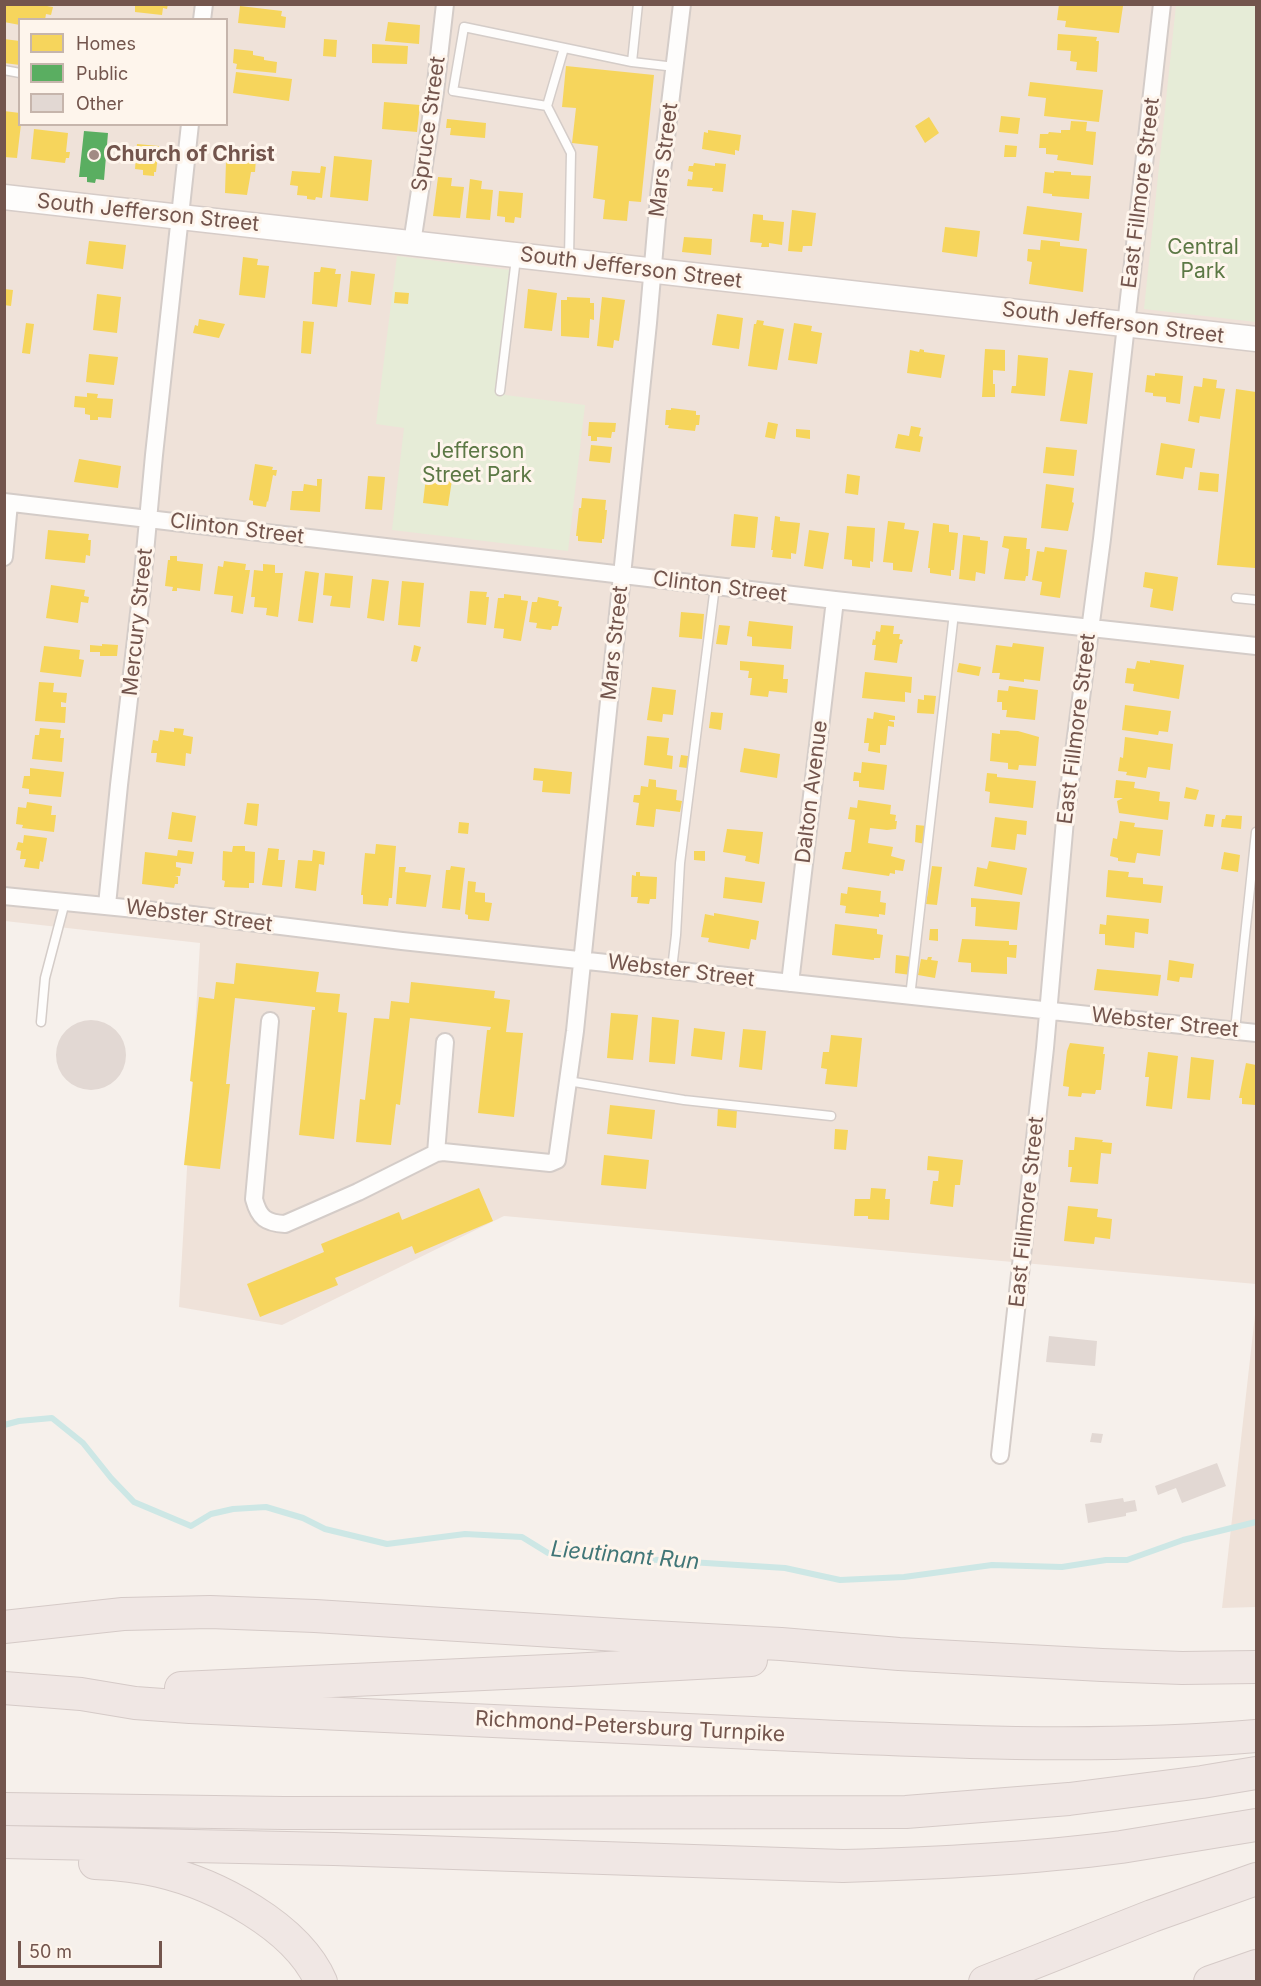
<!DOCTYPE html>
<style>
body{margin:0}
#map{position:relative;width:1261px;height:1986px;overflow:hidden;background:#f6f0eb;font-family:Inter,sans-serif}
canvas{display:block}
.frame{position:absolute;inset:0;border:6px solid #73554d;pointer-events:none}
.legend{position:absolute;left:18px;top:18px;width:210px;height:108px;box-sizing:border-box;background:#fef5ec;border:2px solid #c6b5ac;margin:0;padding:8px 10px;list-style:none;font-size:18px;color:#73554d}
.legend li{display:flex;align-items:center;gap:12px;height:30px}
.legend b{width:30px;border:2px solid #c6b5ac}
.scale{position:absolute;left:18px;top:1941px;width:144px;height:27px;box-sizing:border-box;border:3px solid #73554d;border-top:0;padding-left:8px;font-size:18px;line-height:21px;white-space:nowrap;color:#73554d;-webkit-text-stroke:4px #fef5ec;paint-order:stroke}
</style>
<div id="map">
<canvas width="1261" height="1986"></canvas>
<div class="frame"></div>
<ul class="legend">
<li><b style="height:16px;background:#f6d55c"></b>Homes</li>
<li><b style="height:16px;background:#5aae61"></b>Public</li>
<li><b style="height:16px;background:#e2d8d3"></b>Other</li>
</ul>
<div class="scale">50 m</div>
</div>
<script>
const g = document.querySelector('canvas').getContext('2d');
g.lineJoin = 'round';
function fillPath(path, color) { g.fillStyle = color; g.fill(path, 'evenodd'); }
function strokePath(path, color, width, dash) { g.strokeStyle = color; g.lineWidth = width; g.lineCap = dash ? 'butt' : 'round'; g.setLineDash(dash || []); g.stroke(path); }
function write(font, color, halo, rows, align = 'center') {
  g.font = font + ' Inter,sans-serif'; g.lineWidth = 6; g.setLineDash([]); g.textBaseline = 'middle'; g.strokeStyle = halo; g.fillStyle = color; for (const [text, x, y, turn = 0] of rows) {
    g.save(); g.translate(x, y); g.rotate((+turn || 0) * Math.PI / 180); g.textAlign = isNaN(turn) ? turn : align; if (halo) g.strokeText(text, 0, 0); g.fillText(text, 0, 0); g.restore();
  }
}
const residential = new Path2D(`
 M5,5H1256V1284L504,1216L282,1325L179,1307L200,943L5,921ZM20,20H226V124H20Z
 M1256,1306V1607L1222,1608Z`);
const green = new Path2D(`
 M1176,5H1256V322L1144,309Z
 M397,256L518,271L505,395L585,405L568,551L392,530L404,428L376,424Z`);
const homes = new Path2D(`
 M4,4H35L53,7L51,15L46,14L45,20H20V25L4,22Z
 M135,4H168L167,9L163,8L162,15L135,12Z
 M1059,4L1123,6L1119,33L1065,27L1066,21L1057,20Z
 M240,6L282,11L281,16L286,17L285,28L238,23Z
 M388,22L420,25L419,44L385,41Z
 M1058,34L1097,37L1096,41H1099L1097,72L1076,70L1077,62L1070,61L1071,51L1057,50Z
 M4,39L20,41V65L4,63Z
 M324,39L337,40L336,57L323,56Z
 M372,44L408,46L407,64L372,63Z
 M234,49L253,51V55L264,57V60L277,62L276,73L236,69L237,64L233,63Z
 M566,66L654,75L641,202L629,201L627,221L603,219L605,200L593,198L598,146L572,143L576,108L562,107Z
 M236,72L292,79L289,101L233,93Z
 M1030,82L1103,90L1099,122L1044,116L1046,98L1028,96Z
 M384,102L420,105L417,132L382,129Z
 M4,111L20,113L21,124L17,158L4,157Z
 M1001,116L1020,118L1018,134L999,132Z
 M929,117L939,133L925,143L915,126Z
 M447,119L486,123L485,138L450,135L451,128H446Z
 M1071,121L1087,122L1086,131L1096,132L1093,165L1057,160L1058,155L1046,154V148H1039L1040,134H1048L1049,132L1061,133V130H1070Z
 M34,129L68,133L66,152H70L69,158H66L65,163L31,159Z
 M708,130L741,135L739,151L735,150V155L702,149L704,132L708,133Z
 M137,144L159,146L156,172H154V176L143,175V170L135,169Z
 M1005,145L1017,146L1016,157H1004Z
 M334,156L372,160L368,201L330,197Z
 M229,157L256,159L255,172H251L247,195L225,193L226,161H228Z
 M694,163L715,166V163L726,164L723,192L712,191L713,188L687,186L688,179L692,180L693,172L688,171L689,166H693Z
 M321,166L326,167L322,198L316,197L315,200L307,199V196L297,195L298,186L290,185L292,171L320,173Z
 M1054,171L1071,172V175L1091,176L1089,199L1052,196V194L1043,193L1045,172L1054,173Z
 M438,177L452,178L451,186L464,187L460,218L433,216Z
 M470,179L482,181L481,189L493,190L490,220L466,218Z
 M499,191L523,193L521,218L515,217L514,223L505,222V217L497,216Z
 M1027,206L1082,213L1079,241L1023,234Z
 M792,210L816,213L812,246H803L802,252L788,251Z
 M753,214L763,215V220L784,222L782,245L769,243V247H761L762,243L750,242Z
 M945,227L980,231L977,257L942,252Z
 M684,237L712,239L711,255L682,252Z
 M1041,240L1060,242V246L1087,249L1083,292L1029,284L1032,262L1027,261L1028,249L1040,250Z
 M89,241L126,245L123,269L86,264Z
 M243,257L258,259L257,265L269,266L265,298L239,295Z
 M321,267L336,269L335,274H341L337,307L312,304L314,272H320Z
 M351,271L375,274L371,305L348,302Z
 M4,289L13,290L11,306L4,305Z
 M528,289L557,293L552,331L524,328Z
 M395,292L409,293L408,304L394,303Z
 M97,294L121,297L117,333L93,330Z
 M567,297L590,298V303H594V320L590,319L589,338L561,336V300H567Z
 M602,297L625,300L619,341L614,340L613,348L597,346Z
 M717,314L743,318L739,349L712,345Z
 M199,319L225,324L219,338L193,333L195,325L198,326Z
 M757,320L764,321L763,325L784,329L777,370L748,366L754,324H756Z
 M303,321L314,322L311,354L301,353Z
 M26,323L34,324L30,354L22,353Z
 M794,323L812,326L811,331L822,333L817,364L788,360Z
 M920,349L924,350V352L945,355L941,378L907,373L910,350L919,352Z
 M985,349L1005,350V371L993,370V384H995V397H982Z
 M89,354L118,357L114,385L86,382Z
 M1018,355L1048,358L1045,396L1011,393L1012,386H1016Z
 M1069,370L1093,373L1087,424L1060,421Z
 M1155,373L1183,376L1180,404L1166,402V397L1153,396V393L1145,392L1147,375L1155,376Z
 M1203,378L1217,380L1216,388L1225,389L1220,419L1200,416L1199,423L1188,421L1194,386L1202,387Z
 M1236,389L1256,392V549L1255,568L1217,565Z
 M87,393L98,394L97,398L113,399L111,418L98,417V420H90V415L85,414V408L74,407L75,396L87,397Z
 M671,408L696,411V415H700L699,425H696L695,431L668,428L669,425H665L666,410H671Z
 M589,422L616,423L615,432H612L611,438L597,437V441H591V436H588Z
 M768,422L778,424L775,439L765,437Z
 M911,426L921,428L919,436L923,437L920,452L895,448L898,434L909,436Z
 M796,429L810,430V439L796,437Z
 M1161,443L1195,449L1192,468L1185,467L1183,479L1156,475Z
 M591,445L612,447L610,463L589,461Z
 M1046,447L1077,450L1074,476L1043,473Z
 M79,459L121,466L118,488L74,482Z
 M255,464L273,467L272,470H277L276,476L273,475L268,502L267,501L266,507L253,505V501L249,500Z
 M1200,472L1219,474L1218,492L1198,490Z
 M847,474L860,476L858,495L845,493Z
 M368,476L385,477L382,510L365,509Z
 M426,477L452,480L448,506L423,503Z
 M317,479H322L320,512L290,510L292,491H303L304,484L317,486Z
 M1046,484L1074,488L1072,502L1074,503L1068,531L1041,528Z
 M582,498L606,500L605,510H607L604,539H602V543L578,541V536H576L579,508H581Z
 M734,514L758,517L755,548L731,546Z
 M775,516L780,517V521L800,523L796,554L791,553V559L772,557L773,550H771Z
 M888,521L905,523L904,529L919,531L912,572L893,570V563L883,562Z
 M933,523L949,525V532L958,533L954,570H951V576L930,573V568H928Z
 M847,526L875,528L873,562L870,561V568L852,566V560L844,559Z
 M48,530L89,534L88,540H91L90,556L86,555L85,563L45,559Z
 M809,530L829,533L823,569L804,566Z
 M963,535L980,537V540L988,541L985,574L976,572L975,581L959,579Z
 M1004,536L1027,538L1026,549H1030L1028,576H1026L1025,581L1004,579L1009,549L1002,547Z
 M1045,547L1067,550L1060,598L1040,595L1042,582L1032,580L1037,551L1044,552Z
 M170,556H177V561L203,564L200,591L177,588V591H172L173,587L165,586L168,560H170Z
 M224,561L246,564L245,570H250L243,614L231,612L233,596L214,594L218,566L223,567Z
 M263,564L275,565V573H283L278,617L266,615L267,608L254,607L255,597H251L254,570L263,571Z
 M305,571L319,573L313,623L298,621Z
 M1145,572L1178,577L1173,611L1150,607L1153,589L1143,587Z
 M325,573L353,576L350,608L330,606L332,596L323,595Z
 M372,579L389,581L384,621L367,618Z
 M402,581L424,583L420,627L398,625Z
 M51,585L85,590L84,596L89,597L88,603L81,602L78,623L46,618Z
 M470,591L487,592L486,597H489L486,625L467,623Z
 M504,594L521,596V600L528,601L521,641L503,638L504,629L494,628L498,598H504Z
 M538,597L559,601L558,606L562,607L558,626H552L551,630L536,628L537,623L529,622L532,602H537Z
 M681,612L704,614L702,639L679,637Z
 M749,621L793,626L791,649L752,646V637L747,636Z
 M719,625L730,626L727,645L716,644Z
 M881,625L894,626L893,634H900L899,639L903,640L902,644H900L897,663L874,660L876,645H872L873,639L875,640L876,631L880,632Z
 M1013,643L1044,647L1040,681L1024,679V682L999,679L1000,673H992L996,645L1012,647Z
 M102,644L118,645L117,656H100V652H90V645L102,646Z
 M414,645L421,647L417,662L411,661Z
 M44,646L80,650L79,659L84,660L81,677L40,672Z
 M1150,660L1184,665L1179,699L1133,691L1134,684L1125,683L1127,668L1135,669L1137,661L1150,663Z
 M740,661L784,665L783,679H788L787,693L769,691L768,697L750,695L752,678H748L749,671L740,670Z
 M959,663L981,667L979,676L957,672Z
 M865,672L912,677L911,693L905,692V702L862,698Z
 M39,682L54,683L53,692L67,693L66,703L61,702V707H66L65,723L35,721Z
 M1009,686L1038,690L1035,720L1006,717L1007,710H1002V702H997L998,690L1008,691Z
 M652,687L676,690L673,715L663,714L662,722L647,720Z
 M924,695L936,696L934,714L917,713L918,699L924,700Z
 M1125,705L1171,711L1168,732L1159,731L1158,735L1122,730Z
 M711,712L723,713L721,730L709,728Z
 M874,712L895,716V720H889V721L894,722V727L888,726L886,745H880V753L868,751L869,743H864L867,718L873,719Z
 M40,728L61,730L60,738H64L62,762L32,759L35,735H39Z
 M174,728L184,729L183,735L193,737L191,754L186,753L185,766L156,762L157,753H151L153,740L158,741L160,730L174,732Z
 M1000,730L1018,731L1039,737L1036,766L1019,765L1018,770L1008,769V763L990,761L992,733L1000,734Z
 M647,736L669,738L667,755L673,756L672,769L644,765Z
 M1125,737L1173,744L1170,770L1148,767L1146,778L1126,775L1127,772L1118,771L1120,757L1123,758Z
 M744,748L780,754L777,778L740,772Z
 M681,755L688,756L687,768L679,767Z
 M862,762L887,765L884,790L859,787V781H853L854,772L861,773Z
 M30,768L64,772L61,797L29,794V789L22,788L24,776H30Z
 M534,768L572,772L570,794L542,792L543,781L533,780Z
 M987,773L997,774V777L1036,781L1033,808L989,803L990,792L985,791Z
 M649,779L656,780V787L677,790L676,800L682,801L680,812L656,809L654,827L636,825L639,803L633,802L634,795H640L641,786L648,787Z
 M1116,780L1135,782L1134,788L1160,792L1159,801L1170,802L1168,820L1119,813L1117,801L1123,798H1114Z
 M1186,787L1199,790L1196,800L1184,798Z
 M858,800L891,805L890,814L896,815L895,821H897L896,829L887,830L870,828L868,843L893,847L891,856L905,860L903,871L895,870V874L890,873L889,876L842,869L845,852H851L855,820L848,819L850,807L857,808Z
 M27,802L52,806L51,815H56L54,832L22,828L23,825L16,824L18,807L26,808Z
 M247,803L259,804L257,826L244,824Z
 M172,812L196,816L192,842L168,839Z
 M1206,814L1215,815L1213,827L1204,826Z
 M1226,815L1242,816L1241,829L1221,827L1222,819H1225Z
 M995,817L1027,821L1026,835L1017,834L1015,850L991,847Z
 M1120,821L1135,823L1134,827L1163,830L1160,856L1137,853L1135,863L1118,861V858L1110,856L1113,838L1117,839Z
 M459,822L469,823L468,834L458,833Z
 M916,825L927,826L925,844L915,842Z
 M727,829L763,832L759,864L745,861L746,856L723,852Z
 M24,835L47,838L43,862L40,861L39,869L24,867L26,859H20L21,851L16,850L18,842L23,843Z
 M376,844L396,846L392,898H389L388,906L363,904V895H361L365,853L375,854Z
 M233,846H245V851L255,852L254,883H249V888L224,887L225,881L222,880L223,851L232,852Z
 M268,848L279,849L278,860H285L282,887L262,885Z
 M178,850L194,852L192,864L176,862V867L181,868L180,876H175L178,877V884H175L174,888L142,884L145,852L177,856Z
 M313,850L325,852L324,865L319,864L316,891L295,888L298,860L312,861Z
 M694,851H705V861L694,860Z
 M1224,852L1240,855L1238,872L1221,869Z
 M989,861L1027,868L1022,895L974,886L977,867L987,869Z
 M451,866L465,868L460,910L442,908L446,870H450Z
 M932,866L942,867L937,905L926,904Z
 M399,867H406L405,872L431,875L426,907L396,904Z
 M1108,870L1129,872L1128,877L1143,878V884L1163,886L1161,903L1106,897Z
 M636,872H640V876L657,877L656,899H650L649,904L637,903L638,897H631L632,875L636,876Z
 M725,877L765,882L762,903L723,898Z
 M468,881L476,882L475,892L485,893V902L492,903L489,921L468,919V915L465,914Z
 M848,887L881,891L880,902L886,903L885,915L879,914V917L845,913L846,906L840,905L841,893L847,894Z
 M971,898L1020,902L1017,930L975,926L976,907H971Z
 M714,913L759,921L756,940L751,939L749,949L708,942L709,938L701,937L705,914L714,916Z
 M1107,915L1149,919L1148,934L1135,932L1134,948L1105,945V934H1099L1100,924L1106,925Z
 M835,924L877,929V934L883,935L880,958H874V960L832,955Z
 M930,929H938V941L929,940Z
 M962,939L1009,941V945H1017L1016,958L1007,957V974L971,972V963L958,962Z
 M896,955L912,957L911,975L895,973Z
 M928,957H932L931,960L938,961L935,978L918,975L921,959L927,960Z
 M1169,960L1194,964L1192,978L1180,977L1179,982L1167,980Z
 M236,963L319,972L316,992L340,994L338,1012L347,1013L334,1139L299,1135L312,1010H315V1007L235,998L226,1084H230L220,1169L184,1165L193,1082L190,1081L199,997L214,999L216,982L234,984Z
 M1097,969L1161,975L1158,996L1094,990Z
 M411,982L495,991L494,998L510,1000L506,1032L523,1033L514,1117L478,1113L487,1030H490L491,1027L410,1018L400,1105L396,1104L391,1145L356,1142L360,1099L365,1100L374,1018L389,1019L391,1001L409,1003Z
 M611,1013L638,1015L633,1060L607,1058Z
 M652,1017L679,1020L675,1064L649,1062Z
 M694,1028L725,1032L722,1060L691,1056Z
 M743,1029L766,1031L762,1070L739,1067Z
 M831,1035L862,1038L857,1087L825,1084L827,1069L821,1068L823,1052H829Z
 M1070,1043L1104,1047L1103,1054H1105L1101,1090H1096L1095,1094L1082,1093L1081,1097L1068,1096L1069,1087L1063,1086L1067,1051Z
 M1148,1052L1178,1056L1172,1109L1146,1106L1149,1077H1145Z
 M1191,1057L1214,1060L1210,1100L1187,1098Z
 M1246,1063L1256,1065V1105L1242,1104V1098H1239Z
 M610,1105L655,1110L652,1139L607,1134Z
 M718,1107L737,1109L736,1128L717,1126Z
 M835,1129L848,1130L846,1150L834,1149Z
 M1075,1137L1103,1140L1102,1142L1112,1143L1111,1154L1101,1153L1098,1184L1070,1182L1072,1167H1068L1069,1150H1074Z
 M604,1155L649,1160L646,1189L601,1185Z
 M928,1156L963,1160L960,1185H955L953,1207L930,1204L933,1181H938L939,1171L927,1170Z
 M479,1188L493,1221L415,1254L412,1246L335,1278L338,1285L260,1317L247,1284L324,1252L321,1244L399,1212L402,1220Z
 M871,1188L886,1189L885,1199H890L889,1220L868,1219V1216H854L855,1199H870Z
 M1068,1206L1098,1209L1097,1217L1112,1219L1110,1239L1095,1237L1094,1244L1064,1241Z`);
const public = new Path2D(`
 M84,131L108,133L104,180L96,179L95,183L87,182V177H79Z`);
const stream = new Path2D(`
 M4,1425L19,1421L52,1418L83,1443L111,1478L134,1502L191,1526L211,1514L233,1509L266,1507L303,1518L325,1529L387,1544L465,1534L522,1537L548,1553L785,1568L840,1580L904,1577L992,1565L1062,1567L1106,1560H1127L1183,1540L1256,1522`);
const building = new Path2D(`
 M56 1055a35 35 0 1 1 70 0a35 35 0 1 1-70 0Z
 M1049,1336L1097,1341L1095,1366L1046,1362Z
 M1092,1433L1103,1434L1101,1443L1090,1442Z
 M1217,1463L1226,1486L1182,1503L1176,1488L1158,1495L1155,1486Z
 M1123,1498L1124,1502L1135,1500L1137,1511L1126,1513V1516L1088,1523L1085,1504Z`);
const lane = new Path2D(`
 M638,4L632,62L675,67
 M564,48L547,106L571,153L569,258
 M4,70L20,73
 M547,106L453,91L464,27L632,62
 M500,391L516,258
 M1236,598L1256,600
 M672,969L676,935L680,863L715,586
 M910,997L954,613
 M41,1022L45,978L65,902
 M1235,1030L1256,832
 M568,1081L684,1100L831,1116`);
const street = new Path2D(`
 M202,20L204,4
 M412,243L435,92L445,4
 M4,502L835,600L1256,646
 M4,557L9,503
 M4,896L176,913L402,941L1256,1033
 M107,905L119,785L141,596L154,455L190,124
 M790,983L835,600
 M270,1021L254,1199C259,1218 266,1223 285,1224L358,1192L436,1153L445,1042
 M436,1153L443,1152L550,1163L557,1160L575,1031L648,323L659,196L682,4
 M1000,1455L1045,1048L1065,820L1102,539L1162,4`);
const secondary = new Path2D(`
 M4,197L1256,339`);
const highway = new Path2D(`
 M4,1627L123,1614L210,1612L315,1616L634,1636L781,1644L899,1654L1102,1665L1182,1668L1256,1667
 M4,1688L81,1694L135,1703L190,1707C378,1716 565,1724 753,1733C921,1741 1088,1750 1256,1736
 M181,1688L570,1670L751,1660
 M4,1809L284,1813L906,1812L1069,1799L1202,1782L1256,1773
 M4,1842L334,1849L843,1866C935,1863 1029,1859 1121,1847C1166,1840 1211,1832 1256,1825
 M95,1863C117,1864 138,1866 159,1871C215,1884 297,1926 321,1982
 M985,1982L1152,1916L1256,1879
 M1210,1982L1256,1966`);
const markers = [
 [94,155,6,"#a18b84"]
];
const streetNames = [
 ["Spruce Street",429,124,-82],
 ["Mars Street",664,160,-83],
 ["East Fillmore Street",1141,193,-83],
 ["South Jefferson Street",148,213,6],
 ["South Jefferson Street",631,268,7],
 ["South Jefferson Street",1113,323,7],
 ["Clinton Street",237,529,7],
 ["Clinton Street",720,587,7],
 ["Mercury Street",138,622,-84],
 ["Mars Street",615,643,-84],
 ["East Fillmore Street",1077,729,-83],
 ["Dalton Avenue",812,792,-83],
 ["Webster Street",199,916,7],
 ["Webster Street",681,971,7],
 ["Webster Street",1165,1023,6],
 ["East Fillmore Street",1027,1212,-84],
 ["Richmond-Petersburg Turnpike",630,1727,3]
];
const poiNames = [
 ["Church of Christ",106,155]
];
const parkNames = [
 ["Central",1203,248],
 ["Park",1203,272],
 ["Jefferson",477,452],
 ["Street Park",477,476]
];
const waterNames = [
 ["Lieutinant Run",625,1556,5]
];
fillPath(residential, '#efe2d9');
fillPath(green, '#e6ecd7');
fillPath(homes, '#f6d55c');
fillPath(public, '#5aae61');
strokePath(stream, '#cde7e5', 6);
fillPath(building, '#e2d8d3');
strokePath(lane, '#d4ccc8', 11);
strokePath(street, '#d4ccc8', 20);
strokePath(secondary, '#d6ccc8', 27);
strokePath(highway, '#d5cac7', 34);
strokePath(lane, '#fefdfc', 8);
strokePath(street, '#fefdfc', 16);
strokePath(secondary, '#fefdfc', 24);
strokePath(highway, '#f0e7e4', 32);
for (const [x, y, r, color] of markers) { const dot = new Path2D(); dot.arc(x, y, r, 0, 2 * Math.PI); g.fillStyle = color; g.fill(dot); strokePath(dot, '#fef5ec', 2); }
write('21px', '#73554d', '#fef5ec', streetNames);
write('bold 21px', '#73554d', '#fef5ec', poiNames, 'left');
write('21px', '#5c7845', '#fef5ec', parkNames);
write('italic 22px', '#417677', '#fef5ec', waterNames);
</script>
